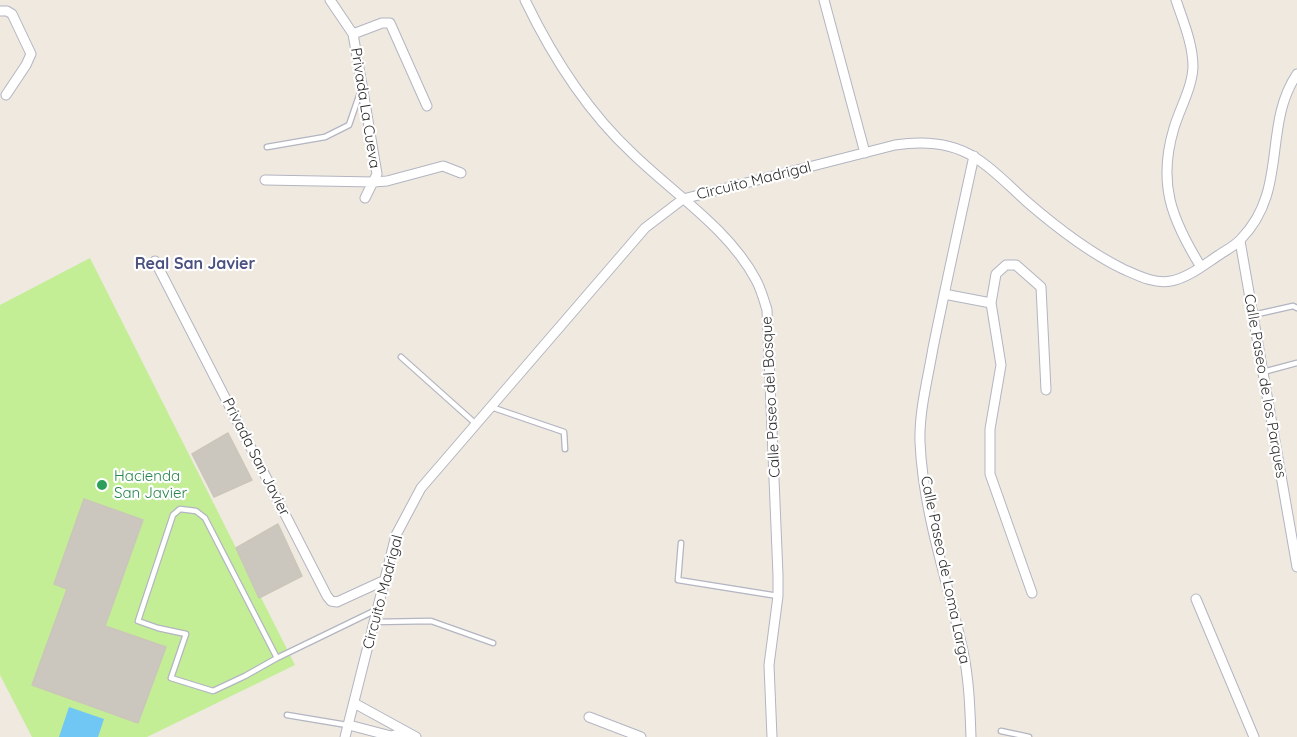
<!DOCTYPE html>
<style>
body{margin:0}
canvas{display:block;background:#efe9e0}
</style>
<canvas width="1297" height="737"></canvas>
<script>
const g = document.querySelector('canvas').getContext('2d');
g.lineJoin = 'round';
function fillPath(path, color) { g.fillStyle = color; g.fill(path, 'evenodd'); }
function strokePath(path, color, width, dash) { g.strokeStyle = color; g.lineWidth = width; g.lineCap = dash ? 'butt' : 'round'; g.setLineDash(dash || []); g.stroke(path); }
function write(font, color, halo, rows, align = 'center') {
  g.font = font + ' Quicksand,sans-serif'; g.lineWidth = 4.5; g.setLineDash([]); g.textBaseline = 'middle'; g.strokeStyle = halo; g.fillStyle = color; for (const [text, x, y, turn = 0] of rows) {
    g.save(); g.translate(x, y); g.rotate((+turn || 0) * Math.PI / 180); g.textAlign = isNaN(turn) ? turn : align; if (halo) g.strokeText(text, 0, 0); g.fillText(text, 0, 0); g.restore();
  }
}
const pitch = new Path2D(`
 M90,258L295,665L147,737H32L0,675V305Z`);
const water = new Path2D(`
 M69,707L104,719L98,737H59Z`);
const building = new Path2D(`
 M228,433L252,480L214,497L192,454Z
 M84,499L143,520L105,626L166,647L138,723L32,685L67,589L54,584Z
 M278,524L302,576L259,598L236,548Z`);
const service = new Path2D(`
 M267,147L325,137L349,125L361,90
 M1253,315L1293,306L1297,308
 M401,357L476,424
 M1263,372L1297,363
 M491,407L564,432L565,449
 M681,543L678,580L778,596
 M374,622L431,621L493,643
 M277,658L205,518L196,511L180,509L173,515L138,621L158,628L186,634L171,678L213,691L245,676L277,658L376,610
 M287,715L347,725
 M1001,731L1029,737`);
const minor = new Path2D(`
 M330,0L353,34L362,85L377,174L365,198
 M525,0C552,56 586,110 632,153C673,193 729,229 756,280C761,289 764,300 767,310L778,575V596L769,665L772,737
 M824,0L865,153
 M1176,0C1183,21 1193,44 1193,67C1192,88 1180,108 1174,128C1157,184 1172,220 1201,267
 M0,11H7L12,14L31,54L26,65L6,95
 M353,34L382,23H390L427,106
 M265,180L374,182L387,181L443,166L461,173
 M1240,241L1297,567
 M155,261L327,596L331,601L337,602L385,580
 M944,294L991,303L1001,365L990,429V474L1032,593
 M991,303L996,274L1006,265H1016L1041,287L1046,390
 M1196,599L1254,737
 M354,703L416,737
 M589,717L641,737
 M349,725L391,736L405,733
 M345,737L396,535L421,488L645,228L683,199L895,145C922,141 950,142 974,157C993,168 1010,187 1026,201C1056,227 1088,252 1123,269C1139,276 1154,284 1171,281C1188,278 1205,264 1219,255C1226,250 1235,246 1241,239C1289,190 1262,126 1297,74
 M971,737C970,708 969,679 963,651C948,582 923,513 920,442C919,411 928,378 933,348C946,284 960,220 974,156`);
const markers = [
 [102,485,6,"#2e9e5b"]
];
const streetNames = [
 ["Privada La Cueva",365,108,81],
 ["Circuito Madrigal",754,181,-14],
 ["Calle Paseo de los Parques",1265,386,80],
 ["Calle Paseo del Bosque",771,397,-93],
 ["Privada San Javier",256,457,63],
 ["Calle Paseo de Loma Larga",945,570,78],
 ["Circuito Madrigal",383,592,-75]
];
const leisureNames = [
 ["Hacienda",114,476],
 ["San Javier",114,493]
];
const neighbourhoodNames = [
 ["Real San Javier",195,264]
];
fillPath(pitch, '#c3ee96');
fillPath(water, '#70c7f3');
fillPath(building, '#cbc7be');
strokePath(building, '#cbc6b9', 1.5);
strokePath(service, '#b3b5c1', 7);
strokePath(minor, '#b3b5c1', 11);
strokePath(service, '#fff', 4.5);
strokePath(minor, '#fff', 9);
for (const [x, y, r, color] of markers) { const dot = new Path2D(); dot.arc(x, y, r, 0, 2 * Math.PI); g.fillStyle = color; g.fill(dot); strokePath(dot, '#fff', 2); }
write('15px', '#2d2d2d', '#fff', streetNames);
write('15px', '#27864d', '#fff', leisureNames, 'left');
write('bold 16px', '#4b5180', '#fff', neighbourhoodNames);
</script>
